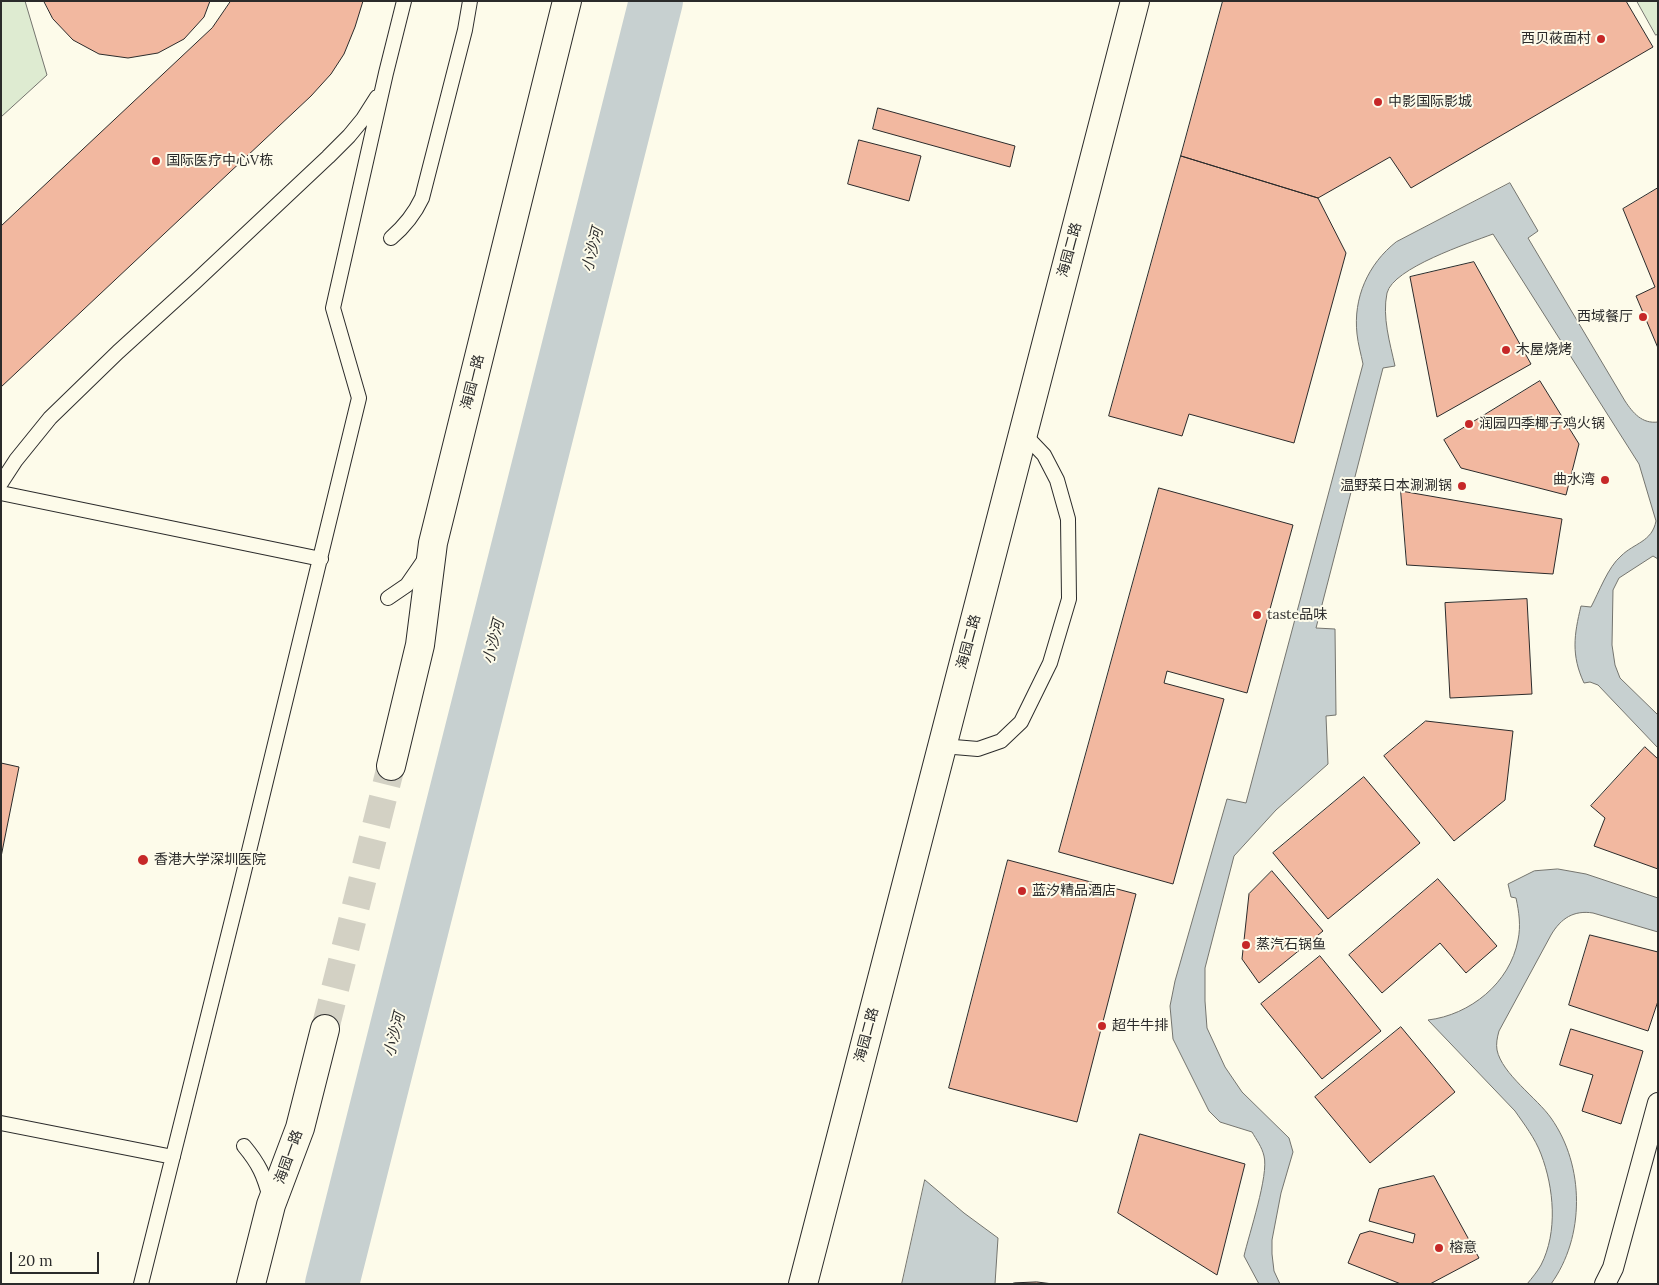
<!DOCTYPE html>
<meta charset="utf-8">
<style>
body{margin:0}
#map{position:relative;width:1659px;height:1285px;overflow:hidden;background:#fdfbea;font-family:Lora,serif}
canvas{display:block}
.frame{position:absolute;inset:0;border:2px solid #2b2b2b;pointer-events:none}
.scale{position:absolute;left:10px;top:1252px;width:89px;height:22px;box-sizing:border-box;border:2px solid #2b2b2b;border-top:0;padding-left:6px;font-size:15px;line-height:18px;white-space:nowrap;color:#2b2b2b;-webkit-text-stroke:4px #fdfbea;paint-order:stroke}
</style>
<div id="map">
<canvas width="1659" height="1285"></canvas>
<div class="frame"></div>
<div class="scale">20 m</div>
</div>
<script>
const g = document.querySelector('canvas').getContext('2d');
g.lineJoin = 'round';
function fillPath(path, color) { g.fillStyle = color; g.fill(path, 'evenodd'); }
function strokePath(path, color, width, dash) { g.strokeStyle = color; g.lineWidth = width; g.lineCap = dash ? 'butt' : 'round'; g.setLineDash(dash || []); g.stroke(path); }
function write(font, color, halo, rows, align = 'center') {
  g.font = font + ' Lora,"Noto Sans SC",serif'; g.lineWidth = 4; g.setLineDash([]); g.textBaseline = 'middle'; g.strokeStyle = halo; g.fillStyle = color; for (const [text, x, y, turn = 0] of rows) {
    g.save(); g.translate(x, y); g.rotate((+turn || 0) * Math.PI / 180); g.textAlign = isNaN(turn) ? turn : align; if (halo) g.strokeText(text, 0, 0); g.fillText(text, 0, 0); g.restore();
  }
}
const green = new Path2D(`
 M1,1H25L47,75L1,117Z
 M1637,1H1658V34L1656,35Z`);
const water = new Path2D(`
 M1510,183L1538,231L1528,238L1625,401C1633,413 1642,424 1658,422V559L1653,556L1619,578L1613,590L1612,645L1615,665L1620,678L1658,715V748L1598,685L1590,682L1584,683C1571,655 1574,635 1581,606L1591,607C1599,592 1608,567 1621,556C1634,543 1652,542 1656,521L1639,464L1493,234C1469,243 1393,268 1387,293C1382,317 1390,343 1395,366L1383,368L1316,628L1335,629L1336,715L1326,716L1328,764L1276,810L1234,856L1205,968V1001L1207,1028L1225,1067L1242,1092L1289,1138L1293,1152L1281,1193L1272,1240V1254L1274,1271L1280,1284H1259L1244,1256C1249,1234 1269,1175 1264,1156C1262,1147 1256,1139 1252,1132L1220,1122L1209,1111L1173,1039L1170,1006L1175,981L1227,799L1246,803L1363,364C1361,354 1358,344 1357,334C1353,298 1368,264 1396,242Z
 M1558,869L1586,874L1658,898V932L1593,913C1574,910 1561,918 1551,935L1499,1031C1497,1038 1496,1044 1497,1050C1502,1074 1537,1098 1551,1118C1585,1166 1585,1237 1551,1284H1527C1532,1278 1537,1272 1541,1265C1558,1232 1554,1188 1541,1154C1535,1138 1524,1124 1515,1111L1428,1020C1470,1015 1510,983 1518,940C1521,926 1519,912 1516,898L1511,897L1508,884L1534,871Z
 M925,1180L964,1213L998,1238L995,1284H902Z`);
const river = new Path2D(`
 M332,1284L656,1`);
const building = new Path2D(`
 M44,1H210L204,17L184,39L158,53L128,58L99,54L73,40L53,19Z
 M231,1H363L355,27L344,54L331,74L311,96L1,387V226L212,28Z
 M1223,1H1626L1653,47L1411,188L1390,157L1318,198L1181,156Z
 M878,108L1015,146L1010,167L873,129Z
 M859,140L921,156L909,201L848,184Z
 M1181,156L1318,198L1346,253L1294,443L1189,414L1182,436L1109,416Z
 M1658,188V348L1636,296L1655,287L1623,209Z
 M1474,262L1531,364L1437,417L1410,277Z
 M1540,381L1579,444L1566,495L1461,468L1444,440Z
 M1159,488L1293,525L1247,693L1167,671L1164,683L1224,699L1173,884L1059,852Z
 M1401,491L1562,519L1553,574L1407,565Z
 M1527,599L1532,694L1450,698L1445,603Z
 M1426,721L1513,731L1505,800L1454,841L1384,756Z
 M1645,747L1658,759V869L1594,846L1605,818L1591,806Z
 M1,763L19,767L1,857Z
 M1364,777L1420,843L1328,919L1273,853Z
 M1008,860L1136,894L1077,1122L949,1088Z
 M1272,871L1323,931L1259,983L1242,959L1249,894Z
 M1438,879L1497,946L1466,973L1440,943L1382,993L1349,955Z
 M1590,935L1658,952V1001L1648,1031L1569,1005Z
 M1320,956L1381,1031L1322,1079L1261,1004Z
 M1401,1027L1455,1092L1370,1163L1315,1097Z
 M1571,1029L1643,1051L1621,1124L1582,1111L1593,1075L1560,1065Z
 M1140,1134L1245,1164L1217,1275L1118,1213Z
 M1434,1176L1479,1258L1430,1284H1401L1348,1263L1360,1234L1370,1231L1413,1243L1415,1234L1369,1221L1379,1189Z
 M1037,1282L1053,1284H1011L1014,1283Z`);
const tertiaryTunnel = new Path2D(`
 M325,1029L391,766`);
const service = new Path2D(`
 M391,238C405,226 414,215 422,198L465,30L470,1
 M1,483L16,460L50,418L118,352L195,282L328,157L349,136L363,119L377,97
 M1,493L321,559
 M388,598L407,585L425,559
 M942,746L978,749L1001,741L1021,722L1050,663L1069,599L1068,519L1057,480L1044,455L1023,433
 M1,1123L173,1157
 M244,1146C259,1164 264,1175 270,1198
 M141,1284L240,888L359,398L333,308L386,73L404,1`);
const pedestrian = new Path2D(`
 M1605,1284L1613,1268L1658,1103`);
const tertiary = new Path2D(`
 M391,766L420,645L433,543L567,1
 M251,1284L271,1205L300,1128L325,1029
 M803,1284L1135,1`);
const markers = [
 [1601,39,5,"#c62828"],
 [1378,102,5,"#c62828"],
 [156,161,5,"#c62828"],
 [1643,317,5,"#c62828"],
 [1506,350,5,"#c62828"],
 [1469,424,5,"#c62828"],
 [1605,480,5,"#c62828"],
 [1462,486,5,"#c62828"],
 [1257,615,5,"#c62828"],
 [143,860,6,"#c62828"],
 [1022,891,5,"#c62828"],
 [1246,945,5,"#c62828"],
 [1102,1026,5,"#c62828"],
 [1439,1248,5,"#c62828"]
];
const poiNames = [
 ["西贝莜面村",1591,39,"right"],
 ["中影国际影城",1388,102],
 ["国际医疗中心V栋",166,161],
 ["西域餐厅",1633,317,"right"],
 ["木屋烧烤",1516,350],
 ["润园四季椰子鸡火锅",1479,424],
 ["曲水湾",1595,480,"right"],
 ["温野菜日本涮涮锅",1452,486,"right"],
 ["taste品味",1267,615],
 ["香港大学深圳医院",154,860],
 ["蓝汐精品酒店",1032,891],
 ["蒸汽石锅鱼",1256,945],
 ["超牛牛排",1112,1026],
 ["榕意",1449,1248]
];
const streetNames = [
 ["海园二路",1070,250,-75],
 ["海园一路",473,382,-76],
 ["海园二路",969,642,-75],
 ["海园二路",867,1035,-75],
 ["海园一路",289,1157,-70]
];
const waterNames = [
 ["小沙河",593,250,-76],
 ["小沙河",494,642,-76],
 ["小沙河",395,1035,-76]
];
fillPath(green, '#deebd1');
strokePath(green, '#74746e', 1);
fillPath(water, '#c7d0d0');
strokePath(water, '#74746e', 1);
strokePath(river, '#c7d0d0', 54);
fillPath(building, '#f2b8a0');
strokePath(building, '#2b2b2b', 1);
strokePath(tertiaryTunnel, '#d3d1c4', 28, [28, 14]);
strokePath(service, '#2b2b2b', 16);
strokePath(pedestrian, '#2b2b2b', 22);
strokePath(tertiary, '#2b2b2b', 30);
strokePath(service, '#fdfbea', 14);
strokePath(pedestrian, '#fdfbea', 20);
strokePath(tertiary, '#fdfbea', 28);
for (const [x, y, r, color] of markers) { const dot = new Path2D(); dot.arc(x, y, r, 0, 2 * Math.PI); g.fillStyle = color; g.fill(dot); strokePath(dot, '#fdfbea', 2); }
write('14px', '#2b2b2b', '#fdfbea', poiNames, 'left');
write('14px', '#2b2b2b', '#fdfbea', streetNames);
write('italic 15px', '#2b2b2b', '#fdfbea', waterNames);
</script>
